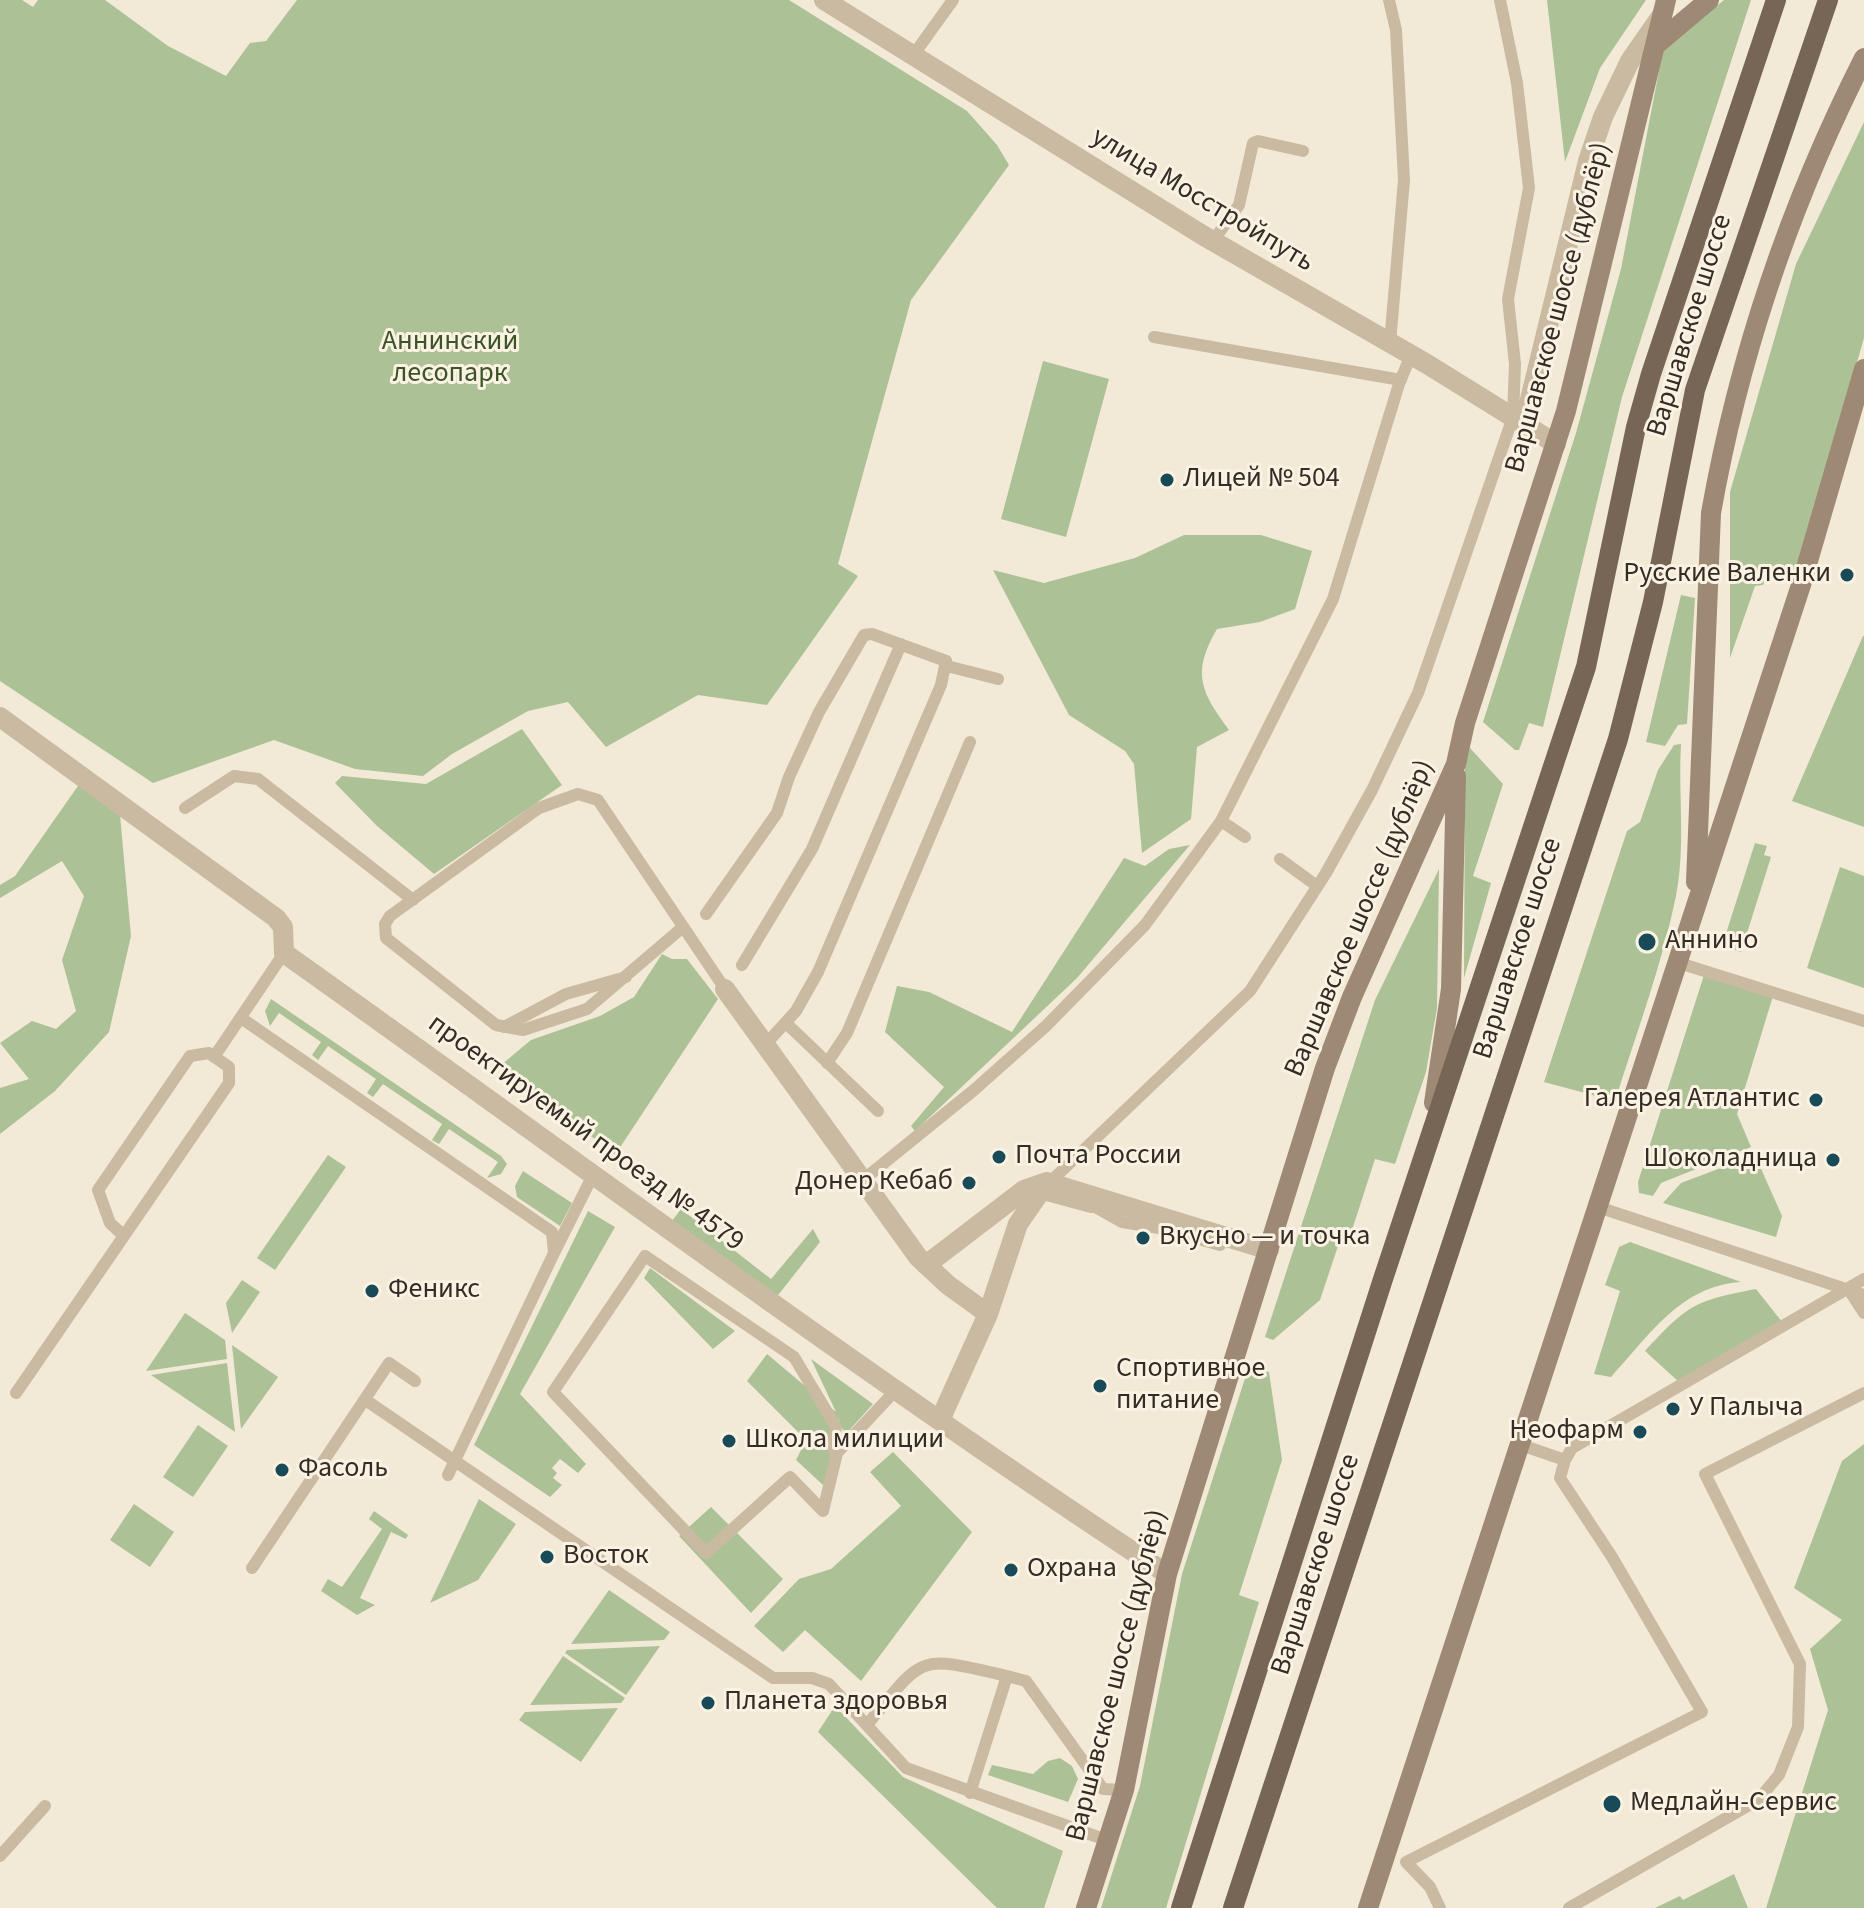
<!DOCTYPE html>
<meta charset="utf-8">
<style>
body{margin:0}
canvas{display:block;background:#f2e9d6}
</style>
<canvas width="1864" height="1908"></canvas>
<script>
const g = document.querySelector('canvas').getContext('2d');
g.lineJoin = 'round';
function fillPath(path, color) { g.fillStyle = color; g.fill(path, 'evenodd'); }
function strokePath(path, color, width, dash) { g.strokeStyle = color; g.lineWidth = width; g.lineCap = dash ? 'butt' : 'round'; g.setLineDash(dash || []); g.stroke(path); }
function write(font, color, halo, rows, align = 'center') {
  g.font = font + ' "Source Sans 3",sans-serif'; g.lineWidth = 6; g.setLineDash([]); g.textBaseline = 'middle'; g.strokeStyle = halo; g.fillStyle = color; for (const [text, x, y, turn = 0] of rows) {
    g.save(); g.translate(x, y); g.rotate((+turn || 0) * Math.PI / 180); g.textAlign = isNaN(turn) ? turn : align; if (halo) g.strokeText(text, 0, 0); g.fillText(text, 0, 0); g.restore();
  }
}
const green = new Path2D(`
 M0,0H22L33,7L38,0H105L168,46L226,76L250,43L266,41L297,0H789L967,111L997,145L1009,165L911,300L838,564L858,576L767,705L698,695L606,747L568,702L528,711L452,754L423,776L355,769L274,740L153,783L0,681Z
 M1547,0H1646L1600,68L1565,162Z
 M1724,0H1751L1622,397L1543,727L1529,723L1519,750H1515L1483,722L1576,433L1621,269L1663,50Z
 M1864,122V338L1796,575L1771,567L1763,585L1755,586L1730,658V492L1796,264Z
 M1043,361L1109,379L1066,537L1001,519Z
 M1184,535H1261L1312,551L1295,609L1260,622L1217,629C1191,673 1201,692 1229,730L1197,747L1191,819L1142,853L1134,764L1125,751L1069,715L993,570L1044,583L1135,558Z
 M1681,595L1695,598L1687,724L1678,725L1665,746L1646,742Z
 M1863,636H1864V827L1792,801Z
 M522,729L562,785L434,874L377,826L335,783L342,776L426,784Z
 M1681,744C1678,795 1686,846 1676,896C1662,965 1636,1034 1615,1101L1544,1082L1627,831L1640,822L1658,770L1674,745Z
 M1470,748L1503,784L1473,876L1491,883L1464,978L1465,765Z
 M80,783L120,815L131,936L109,1032L55,1091L0,1134V1088L29,1079L0,1043L32,1021L56,1029L76,1011L62,960L84,896L62,861L0,898V885L15,876Z
 M1755,843L1767,846L1764,855L1771,857L1741,952L1722,946Z
 M1190,845L1077,978L915,1131L911,1126L944,1087L885,1032L897,986L929,992L1012,1032L1124,858L1145,866L1169,849Z
 M1840,867L1864,876V988L1807,968Z
 M1439,869L1437,1008L1426,1072L1395,1164L1375,1159L1352,1230L1344,1228L1320,1300L1273,1340L1265,1337L1375,1000Z
 M662,954L672,959H687L718,999L615,1155L501,1065L531,1040L600,1016L634,997Z
 M1704,975L1773,996L1737,1114L1751,1147L1661,1183L1653,1196L1639,1193L1638,1182Z
 M271,999L501,1156L507,1164L501,1174L487,1178L498,1162L449,1129L439,1144L432,1140L442,1124L383,1084L373,1097L367,1093L376,1079L328,1046L318,1060L312,1055L321,1042L279,1013L270,1026L265,1011Z
 M328,1155L346,1167L275,1270L257,1258Z
 M1755,1155L1782,1216L1776,1237L1663,1203L1681,1183Z
 M523,1171L572,1203L560,1226L517,1197L515,1186Z
 M681,1209L771,1279L813,1229L820,1242L775,1299L672,1221Z
 M588,1211L615,1227L520,1394L586,1464L578,1473L560,1459L552,1468L557,1473L553,1478L562,1485L550,1497L474,1445Z
 M1630,1242L1741,1282C1680,1286 1650,1335 1611,1377L1594,1374L1620,1291L1605,1285L1619,1247Z
 M650,1268L735,1331L713,1349L644,1278Z
 M242,1280L260,1292L232,1333L226,1303Z
 M1756,1289L1783,1323L1679,1382L1645,1351C1688,1305 1693,1301 1756,1289Z
 M185,1313L225,1340L227,1359L146,1371Z
 M232,1345L278,1377L241,1429Z
 M767,1354L836,1412L811,1359L873,1404L845,1435L838,1418V1463L823,1485L796,1460L806,1440L747,1381Z
 M227,1363L235,1432L151,1375Z
 M1249,1366L1269,1372L1282,1460L1239,1595L1259,1602L1166,1908H1101L1140,1786L1182,1574Z
 M198,1425L228,1446L193,1497L163,1477Z
 M1864,1444V1908H1766L1828,1710L1810,1649L1842,1620L1794,1588L1842,1461Z
 M893,1452L972,1532L861,1681L805,1630L783,1652L754,1626L799,1579L831,1569L901,1506L870,1472Z
 M479,1499L516,1524L478,1580L430,1603Z
 M134,1504L174,1532L150,1567L110,1540Z
 M711,1507L783,1579L751,1613L679,1536Z
 M374,1511L408,1535L406,1539L391,1532L360,1598L375,1605L357,1615L321,1591L328,1579L342,1587L382,1529L369,1519Z
 M609,1590L670,1632L664,1640L571,1644Z
 M660,1646L626,1695L565,1653L567,1650Z
 M563,1656L625,1698L621,1703L530,1705Z
 M835,1706L903,1777L1063,1851L1044,1908H997L818,1732Z
 M618,1708L581,1762L519,1720L525,1712Z
 M1060,1758L1072,1766L1078,1779L1068,1802L988,1775L992,1765L1033,1774L1048,1761Z
 M1734,1874L1748,1908H1655L1680,1896L1683,1900Z`);
const service = new Path2D(`
 M1389,0L1396,30L1404,180L1390,343
 M912,57L953,0
 M1213,241L1239,205L1253,143L1258,141L1303,151
 M1154,337L1401,380
 M947,666L998,679
 M185,808L234,776L258,779L413,900
 M1221,821L1245,837
 M1280,859L1317,886
 M706,914L777,813L789,777L819,712L864,635L872,634L946,661L941,685L818,972L796,1011L764,1046
 M683,927L587,1009L523,1030L496,1025L386,938L385,924L390,916L539,808L578,794L598,800L725,989
 M1679,963L1864,1021
 M742,965L812,849L901,644
 M241,1018L552,1232L554,1253L448,1475
 M786,1023L878,1111
 M504,1027L566,994L626,977
 M214,1057L284,953
 M827,1063L847,1033L970,742
 M863,1180L974,1090L1046,1026L1145,925L1221,821L1333,599L1399,384L1411,355
 M1049,1183L1250,991L1326,873L1372,790L1418,693L1513,417L1515,364L1508,299L1529,188L1517,83L1500,0
 M1039,1193L1091,1207
 M1083,1200L1122,1222L1159,1228L1220,1245
 M1598,1207L1864,1295
 M555,1251L594,1173
 M1849,1290L1864,1313
 M16,1393L229,1083V1067L209,1053L190,1056L98,1190L110,1223L124,1236
 M367,1401L773,1678H812L829,1684L906,1768L1109,1841
 M837,1453L833,1449L836,1427L794,1357L645,1256L553,1392L706,1553L790,1477L823,1511L837,1453L895,1391
 M1565,1460L1572,1448L1864,1279
 M252,1568L389,1363L415,1381
 M867,1725C925,1654 916,1655 1007,1676
 M970,1793L1007,1676L1026,1681L1103,1789L1124,1790
 M0,1856L45,1806
 M1440,1908L1430,1887L1406,1862L1702,1712L1612,1557L1560,1478L1565,1460L1521,1445
 M1569,1908L1758,1800L1779,1775L1798,1727L1800,1664L1705,1474L1864,1393`);
const minor = new Path2D(`
 M824,0L1204,236L1427,364L1556,444
 M1524,424L1588,161L1603,117L1630,61L1662,15
 M0,717L276,918L283,927L284,953C577,1161 866,1377 1167,1574
 M725,989L918,1257L948,1285L988,1314L940,1420
 M926,1265L1024,1190L1047,1182L1269,1250
 M988,1314L1018,1224L1047,1182`);
const secondary = new Path2D(`
 M1658,43L1709,0
 M1696,882L1711,513C1739,355 1792,200 1864,58
 M1434,1103L1451,989L1456,776
 M1086,1908L1124,1790L1167,1574L1325,1068L1352,997L1456,764L1465,723L1566,411L1666,0
 M1368,1908L1801,585L1864,369`);
const primary = new Path2D(`
 M1181,1908L1383,1279L1586,667L1636,427L1651,374L1776,0
 M1233,1908L1618,739L1653,602L1695,390L1828,0`);
const markers = [
 [1167,480,8,"#194a57"],
 [1847,575,8,"#194a57"],
 [1647,942,10,"#194a57"],
 [1816,1100,8,"#194a57"],
 [999,1157,8,"#194a57"],
 [1833,1160,8,"#194a57"],
 [969,1183,8,"#194a57"],
 [1143,1238,8,"#194a57"],
 [372,1291,8,"#194a57"],
 [1100,1386,8,"#194a57"],
 [1673,1409,8,"#194a57"],
 [1640,1432,8,"#194a57"],
 [729,1441,8,"#194a57"],
 [282,1470,8,"#194a57"],
 [547,1557,8,"#194a57"],
 [1011,1570,8,"#194a57"],
 [708,1703,8,"#194a57"],
 [1612,1804,10,"#194a57"]
];
const streetNames = [
 ["улица Мосстройпуть",1202,201,31],
 ["Варшавское шоссе (дублёр)",1560,308,-75],
 ["Варшавское шоссе",1691,326,-73],
 ["Варшавское шоссе (дублёр)",1361,919,-67],
 ["Варшавское шоссе",1519,949,-72],
 ["проектируемый проезд № 4579",585,1134,36],
 ["Варшавское шоссе",1317,1565,-72],
 ["Варшавское шоссе (дублёр)",1118,1676,-76]
];
const parkNames = [
 ["Аннинский",450,343],
 ["лесопарк",450,375]
];
const poiNames = [
 ["Лицей № 504",1183,480],
 ["Русские Валенки",1831,575,"right"],
 ["Аннино",1665,942],
 ["Галерея Атлантис",1800,1100,"right"],
 ["Почта России",1015,1157],
 ["Шоколадница",1817,1160,"right"],
 ["Донер Кебаб",953,1183,"right"],
 ["Вкусно — и точка",1159,1238],
 ["Феникс",388,1291],
 ["Спортивное",1116,1370],
 ["питание",1116,1402],
 ["У Палыча",1689,1409],
 ["Неофарм",1624,1432,"right"],
 ["Школа милиции",745,1441],
 ["Фасоль",298,1470],
 ["Восток",563,1557],
 ["Охрана",1027,1570],
 ["Планета здоровья",724,1703],
 ["Медлайн-Сервис",1630,1804]
];
fillPath(green, '#adc196');
strokePath(service, '#cabaa2', 12);
strokePath(minor, '#cabaa2', 20);
strokePath(secondary, '#9e8974', 20);
strokePath(primary, '#776555', 20);
for (const [x, y, r, color] of markers) { const dot = new Path2D(); dot.arc(x, y, r, 0, 2 * Math.PI); g.fillStyle = color; g.fill(dot); strokePath(dot, '#faf2e2', 3); }
write('28px', '#342c25', '#faf2e2', streetNames);
write('28px', '#3d5328', '#faf2e2', parkNames);
write('28px', '#342c25', '#faf2e2', poiNames, 'left');
</script>
